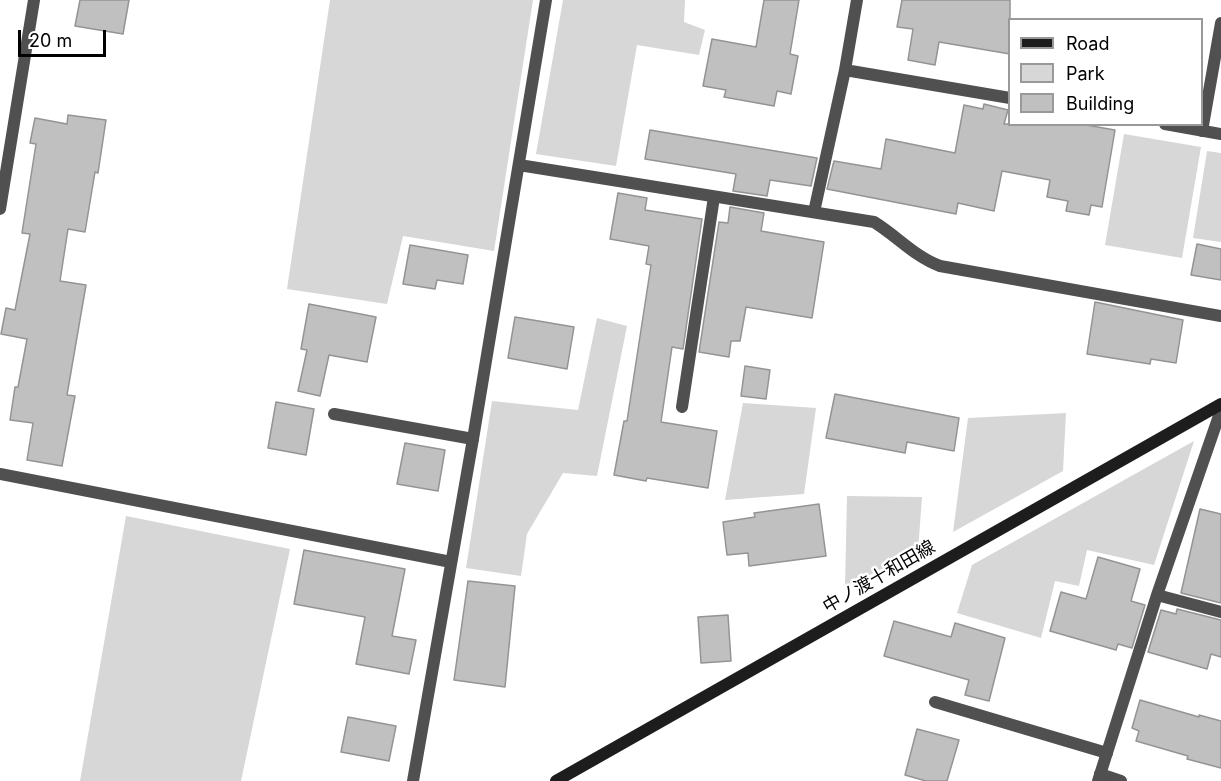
<!DOCTYPE html>
<meta charset="utf-8">
<style>
body{margin:0}
#map{position:relative;width:1221px;height:781px;overflow:hidden;background:#fff;font-family:Inter,sans-serif}
canvas{display:block}
.legend{position:absolute;left:1008px;top:18px;width:195px;height:108px;box-sizing:border-box;background:#fff;border:2px solid #999;margin:0;padding:8px 10px;list-style:none;font-size:18px;color:#000}
.legend li{display:flex;align-items:center;gap:12px;height:30px}
.legend b{width:30px;border:2px solid #999}
.scale{position:absolute;left:18px;top:30px;width:88px;height:27px;box-sizing:border-box;border:3px solid #000;border-top:0;padding-left:8px;font-size:18px;line-height:21px;white-space:nowrap;color:#000;-webkit-text-stroke:4px #fff;paint-order:stroke}
</style>
<div id="map">
<canvas width="1221" height="781"></canvas>
<ul class="legend">
<li><b style="height:8px;background:#1d1d1d"></b>Road</li>
<li><b style="height:16px;background:#d7d7d7"></b>Park</li>
<li><b style="height:16px;background:#c0c0c0"></b>Building</li>
</ul>
<div class="scale">20 m</div>
</div>
<script>
const g = document.querySelector('canvas').getContext('2d');
g.lineJoin = 'round';
function fillPath(path, color) { g.fillStyle = color; g.fill(path, 'evenodd'); }
function strokePath(path, color, width, dash) { g.strokeStyle = color; g.lineWidth = width; g.lineCap = dash ? 'butt' : 'round'; g.setLineDash(dash || []); g.stroke(path); }
function write(font, color, halo, rows, align = 'center') {
  g.font = font + ' Inter,"Noto Sans JP",sans-serif'; g.lineWidth = 5; g.setLineDash([]); g.textBaseline = 'middle'; g.strokeStyle = halo; g.fillStyle = color; for (const [text, x, y, turn = 0] of rows) {
    g.save(); g.translate(x, y); g.rotate((+turn || 0) * Math.PI / 180); g.textAlign = isNaN(turn) ? turn : align; if (halo) g.strokeText(text, 0, 0); g.fillText(text, 0, 0); g.restore();
  }
}
const green = new Path2D(`
 M330,0H533L494,251L403,236L387,304L287,289Z
 M563,0H685L684,22L705,30L699,55L637,45L616,166L536,154Z
 M1124,134L1201,147L1182,258L1105,245Z
 M1207,151L1221,153V242L1193,238Z
 M597,318L627,326L597,476L563,473L527,534L521,576L466,568L492,401L578,410Z
 M743,403L816,408L804,494L725,500Z
 M1066,413L1063,471L953,532L968,418Z
 M1194,441L1154,565L1087,550L1079,586L1055,581L1041,638L957,613L972,565Z
 M847,496L922,497L918,551L845,587Z
 M126,516L290,549L241,781H80Z`);
const building = new Path2D(`
 M80,0H129L123,34L75,26Z
 M764,0H799L790,54L798,56L791,94L777,91L774,106L724,97L726,90L703,86L712,39L756,47Z
 M902,0H1010V54L939,42L935,65L908,60L913,29L897,27Z
 M984,104L1008,110L1004,124H1080L1115,130L1102,207L1091,205L1089,215L1066,211L1068,201L1047,197L1050,180L1002,171L994,211L958,203L956,214L827,189L834,161L881,169L886,139L955,153L964,105L983,109Z
 M68,115L106,120L98,173L95,172L85,232L68,229L60,281L86,285L67,395L75,396L62,466L27,460L33,423L10,420L15,387H18L27,339L1,334L6,308L15,310L30,234L22,233L36,144L30,143L35,118L67,124Z
 M650,130L817,158L811,186L770,180L767,196L733,191L736,174L645,159Z
 M618,193L647,198L645,210L702,219L683,349L672,347L661,422L717,431L708,488L647,478L646,481L614,475L624,421H627L651,265L646,264L649,246L610,239Z
 M730,207L764,213L761,231L824,242L812,318L746,307L740,341H731L729,357L699,352L719,222L728,223Z
 M1197,244L1221,249V280L1191,275Z
 M410,245L468,255L463,284L437,280L435,289L403,284Z
 M1095,302L1183,320L1176,363L1151,359L1150,364L1087,354Z
 M309,304L376,317L367,362L329,355L320,396L298,391L307,350L301,349Z
 M515,317L574,327L567,369L508,358Z
 M745,366L770,370L766,399L741,396Z
 M835,394L959,418L954,451L907,442L905,453L826,438Z
 M276,402L314,409L306,455L268,448Z
 M405,443L445,450L438,491L397,484Z
 M819,504L826,556L749,566L748,553L727,555L723,522L755,517L754,513Z
 M1200,509L1221,514V603L1181,593Z
 M304,550L405,569L392,636L416,640L409,674L356,664L365,617L294,604Z
 M1098,557L1140,569L1131,601L1145,605L1132,648L1118,644L1116,650L1050,631L1061,592L1086,599Z
 M468,581L515,586L505,687L454,680Z
 M1177,609L1221,620V657L1211,654L1207,669L1148,652L1161,610L1176,614Z
 M728,615L731,661L701,663L698,617Z
 M894,621L951,637L955,623L1005,638L989,701L965,695L969,680L884,656Z
 M1140,700L1199,717V715L1221,721V768L1187,759L1188,756L1136,741L1139,731L1132,728Z
 M348,717L396,726L389,761L341,752Z
 M917,729L959,740L947,781H926L905,775Z`);
const lane = new Path2D(`
 M682,407L714,197
 M334,414L473,439
 M935,702L1107,753
 M1100,774L1121,781`);
const street = new Path2D(`
 M845,70L1010,98
 M1165,124L1221,134
 M1202,131L1221,23
 M519,165L874,222C897,236 915,257 940,266L1221,316
 M0,209L34,0
 M814,212L845,70L857,0
 M0,474L451,562
 M1157,595L1221,612
 M413,781L473,439L546,0
 M1098,781L1157,595L1221,410`);
const secondary = new Path2D(`
 M556,781L1221,404`);
const streetNames = [
 ["中ノ渡十和田線",879,577,-30]
];
fillPath(green, '#d7d7d7');
fillPath(building, '#c0c0c0');
strokePath(building, '#949494', 1.5);
strokePath(lane, '#505050', 12);
strokePath(street, '#505050', 12);
strokePath(secondary, '#1d1d1d', 12);
write('18px', '#000', '#fff', streetNames);
</script>
